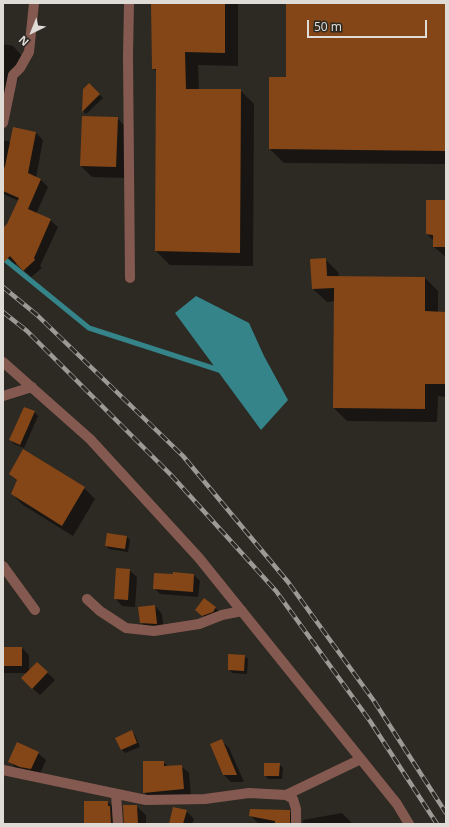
<!DOCTYPE html>
<style>
body{margin:0}
#map{position:relative;width:449px;height:827px;overflow:hidden;background:#2d2923;font-family:"Noto Sans",sans-serif}
canvas{display:block}
.frame{position:absolute;inset:0;border:4px solid #dfdcd8;pointer-events:none}
.north{position:absolute;left:12px;top:12px;width:40px;height:40px;-webkit-text-stroke:3px #2d2923;paint-order:stroke;rotate:223deg;font-size:11px;font-weight:700;line-height:16px;text-align:center;color:#dfdcd8}
.north::after{content:'';display:block;margin:auto;width:14px;height:18px;background:#dfdcd8;clip-path:polygon(50% 0,100% 100%,50% 72%,0 100%)}
.scale{position:absolute;left:307px;top:20px;width:120px;height:18px;box-sizing:border-box;border:2px solid #dfdcd8;border-top:0;padding-left:5px;font-size:12px;line-height:14px;white-space:nowrap;color:#dfdcd8;-webkit-text-stroke:3px #2d2923;paint-order:stroke}
</style>
<div id="map">
<canvas width="449" height="827"></canvas>
<div class="frame"></div>
<div class="north">N</div>
<div class="scale">50 m</div>
</div>
<script>
const g = document.querySelector('canvas').getContext('2d');
g.lineJoin = 'round';
function fillPath(path, color) { g.fillStyle = color; g.fill(path, 'evenodd'); }
function strokePath(path, color, width, dash) { g.strokeStyle = color; g.lineWidth = width; g.lineCap = dash ? 'butt' : 'round'; g.setLineDash(dash || []); g.stroke(path); }
const water = new Path2D(`
 M196,296L249,323L264,356L288,400L261,430L175,313Z`);
const shadow = new Path2D(`
 M152,3H238V66L198,65L199,90H240L254,104L253,266L170,265L156,251L157,72L153,68Z
 M287,3H446V164L284,163L270,149L287,78Z
 M3,44L13,46L22,56L18,80L3,105Z
 M89,84L103,98L86,114L83,111L84,90Z
 M117,118L128,129L127,178L92,177L81,166Z
 M36,133L43,140L36,178L41,180L48,187L36,214L50,220L58,227L40,266L42,268L31,277L17,263L15,265L3,253V236L19,201L3,194V140L11,142Z
 M446,201V257L434,247V241L427,234Z
 M325,259L338,272L339,277L425,278L438,291V313H446V397L438,396L437,422L347,421L334,408L335,301L327,302L313,289Z
 M34,412L38,416L24,448L14,444L10,440Z
 M10,474L84,488L95,499L73,536L23,505L12,494L18,482Z
 M126,536L130,540L128,552L109,549L106,546Z
 M129,570L137,577L135,607L122,606L115,598Z
 M194,575L200,581L198,597L160,594L154,588Z
 M204,599L219,611L207,619L200,613Z
 M155,606L162,614L164,631L148,630L141,622Z
 M3,648H22L29,655V671L37,663L55,680L40,695L30,686L27,673H3Z
 M244,656L248,659L247,674L232,673L229,669Z
 M131,732L135,735L140,747L125,753L122,750L117,738Z
 M222,741L229,748L244,782H231L223,774Z
 M38,753L46,760L39,776L17,769L9,761Z
 M163,762L169,767L181,766L189,773L191,796L152,800L144,792Z
 M279,764L283,768L282,779H268L265,775Z
 M108,802L117,811L120,824H85Z
 M136,806L146,815V824H125Z
 M186,811L194,819L192,824H170Z
 M289,811L298,820V824H259L250,815Z
 M342,813L351,822V824H303V820Z`);
const stream = new Path2D(`
 M3,258L89,328L222,371`);
const building = new Path2D(`
 M151,3H225V53L185,52L186,89H241L240,253L155,251L156,69H152Z
 M286,3H446V151L269,149V77H286Z
 M89,83L100,94L82,112L83,89Z
 M82,116L118,117L116,167L80,166Z
 M13,127L36,132L28,173L41,179L28,209L51,219L34,258L35,260L23,271L10,256L3,263V228L7,224L19,198L3,191V171L5,166Z
 M426,200H446V247H433V235L426,234Z
 M326,258L327,276L425,277V311L446,312V384H425V409L333,408L334,288L312,289L310,259Z
 M24,407L35,411L20,445L9,440Z
 M23,449L85,487L62,526L11,494L17,480L9,474Z
 M107,533L127,536L125,549L105,546Z
 M116,568L130,569L128,600L114,599Z
 M173,572L194,574L193,592L153,589L154,573L173,574Z
 M204,598L216,607L213,612L202,616L195,610Z
 M155,605L157,624L140,623L138,607Z
 M3,647H22V666H3Z
 M228,654L245,655L244,671L228,670Z
 M37,662L48,672L32,689L21,678Z
 M132,730L137,743L121,750L115,738Z
 M222,739L237,775H223L210,744Z
 M17,742L39,752L31,769L20,767L8,762Z
 M143,761H164V766L182,765L184,789L143,793Z
 M264,763H280L279,776H264Z
 M84,801H108V806H110L111,824H84Z
 M123,805H137L138,824H124Z
 M173,807L187,810L183,824H169Z
 M250,809L290,810V824H275V821L249,816Z`);
const minor = new Path2D(`
 M129,3L128,56L130,278
 M3,123L13,75L20,68L29,52L34,3
 M3,362L90,439L199,558L397,804L409,824
 M3,396L32,387
 M3,566L35,610
 M87,599L100,611L126,628L154,631L199,624L222,615L242,611
 M3,770L146,800L205,799L249,793L286,795L293,799L296,809V824
 M116,794L118,824
 M286,795L361,759`);
const rail = new Path2D(`
 M3,287L37,315L183,456L288,582L374,701L446,813
 M3,312L27,331L172,476L276,591L370,721L437,824`);
fillPath(water, '#348489');
fillPath(shadow, '#0007');
strokePath(stream, '#348489', 5);
fillPath(building, '#854617');
strokePath(minor, '#845a50', 10);
strokePath(rail, '#9d9994', 4.5);
strokePath(rail, '#2d2923', 3, [9]);
</script>
